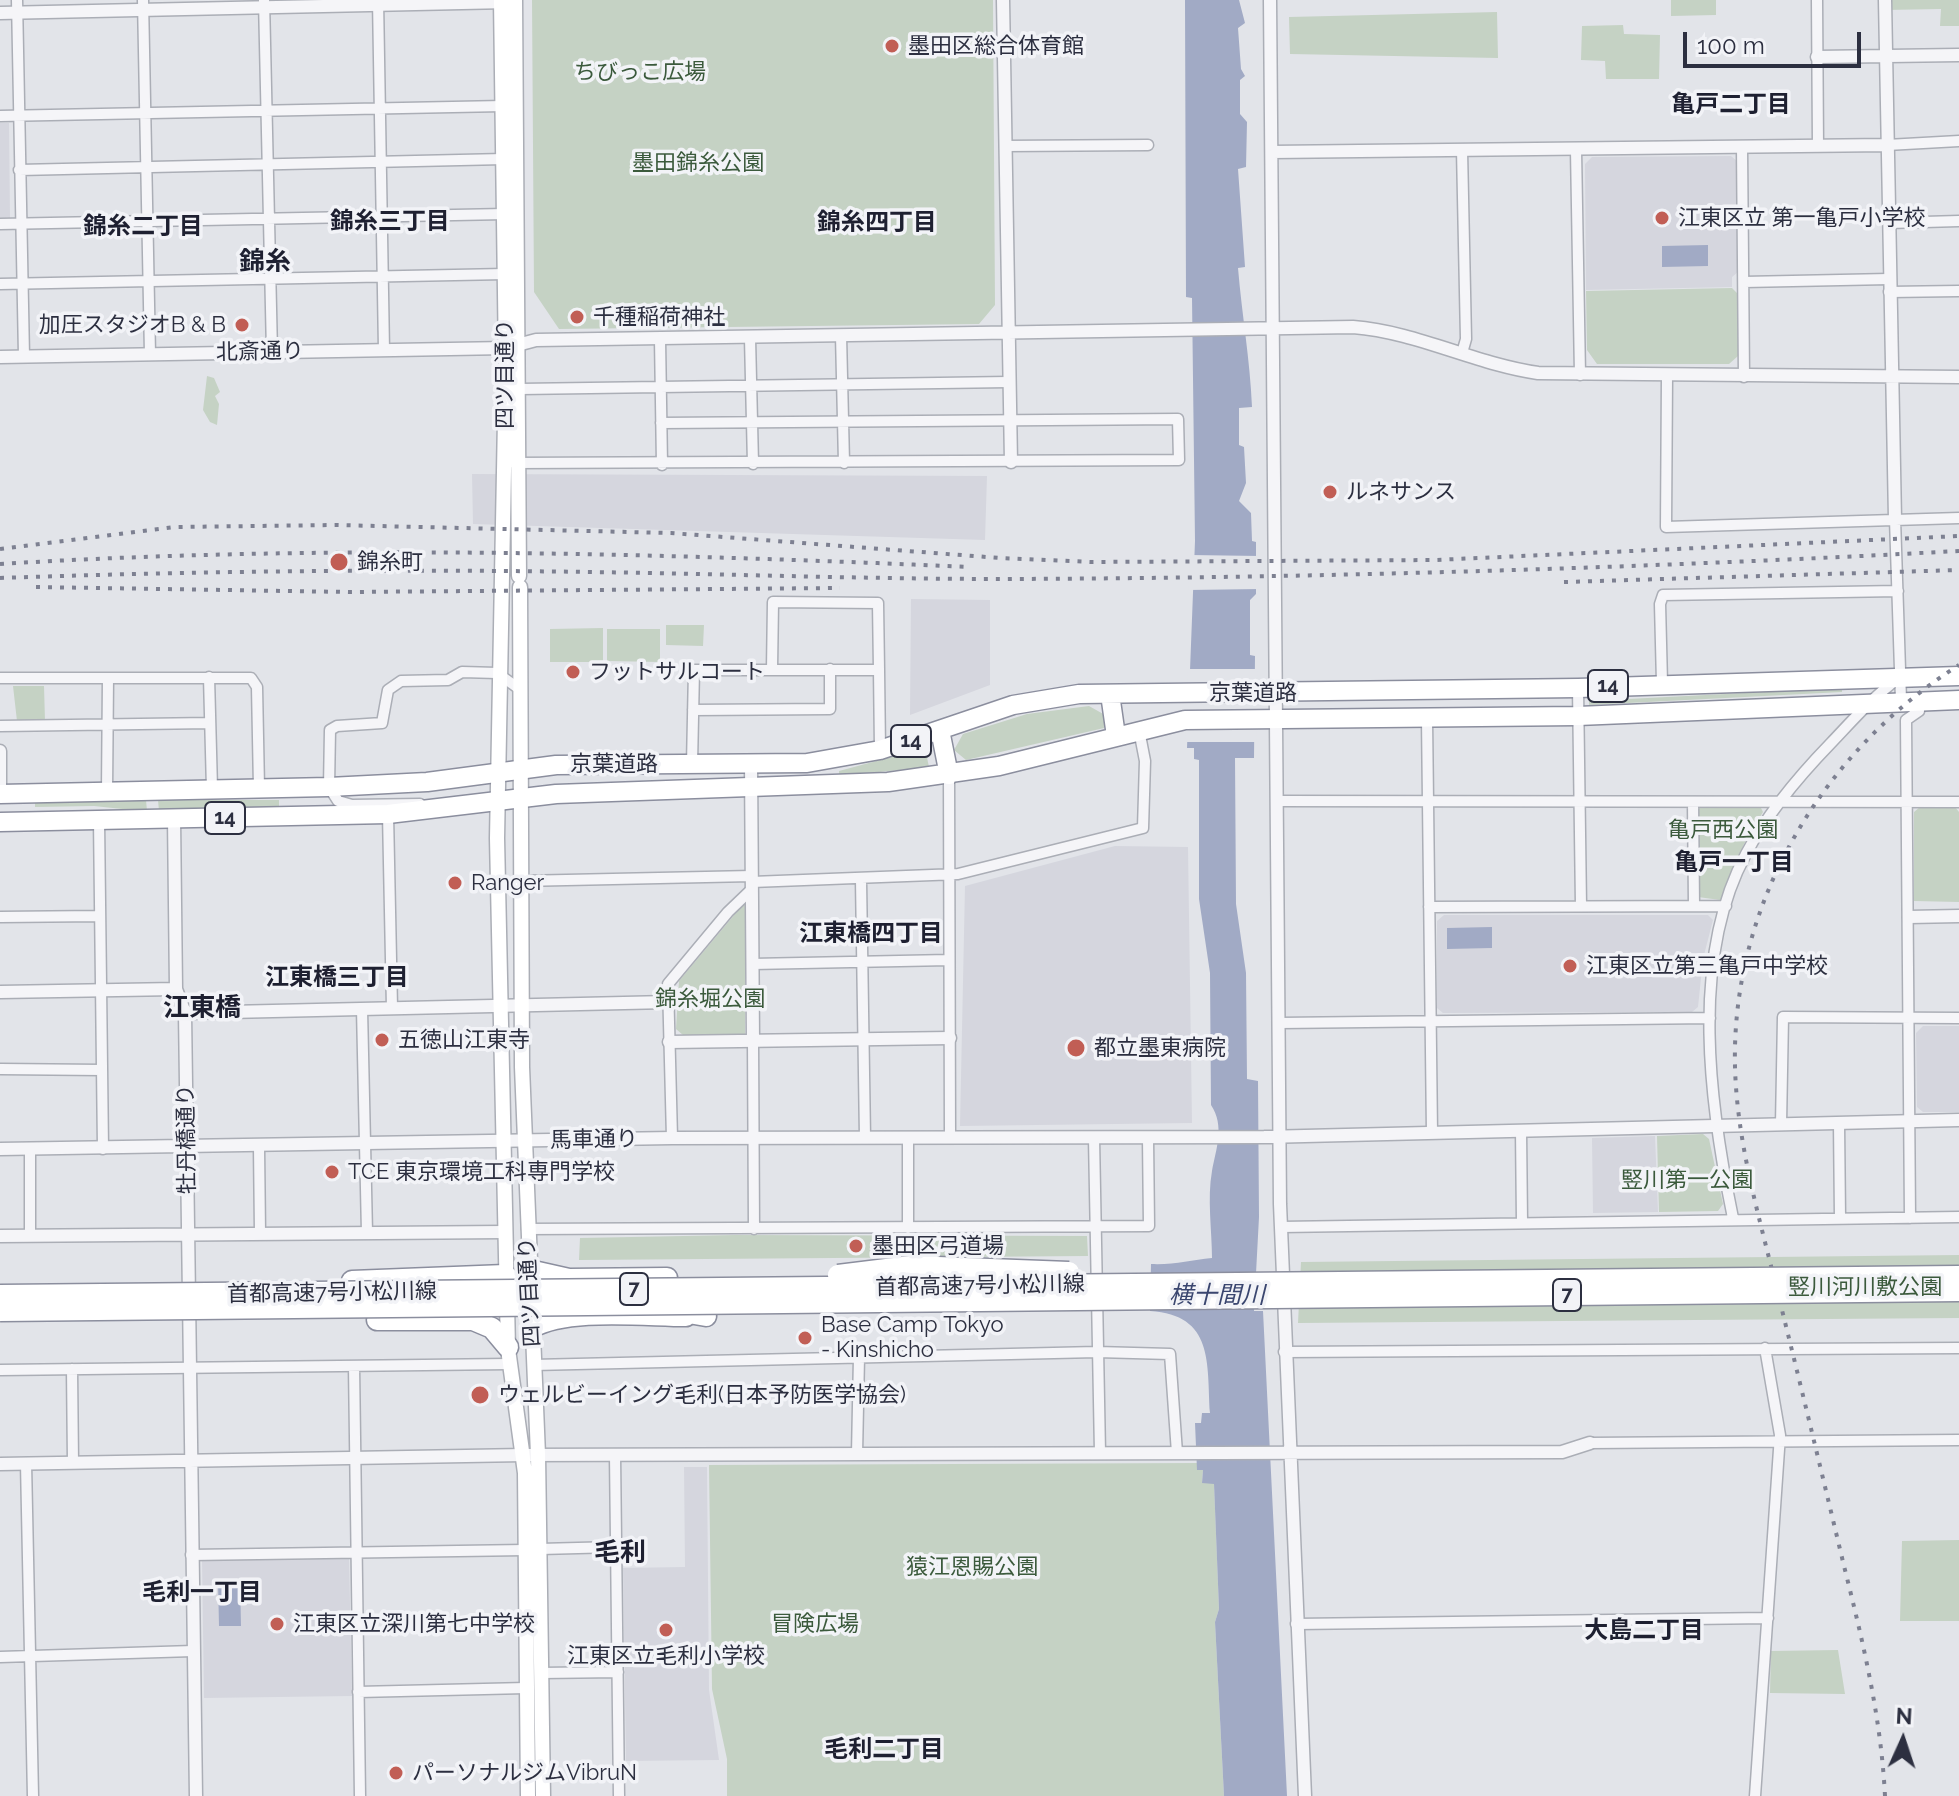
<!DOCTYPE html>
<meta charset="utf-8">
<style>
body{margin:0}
#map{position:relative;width:1959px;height:1796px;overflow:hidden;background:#e2e4e9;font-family:Raleway,sans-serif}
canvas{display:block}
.north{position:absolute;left:1863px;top:1700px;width:80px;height:80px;-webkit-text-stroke:6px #f2f3f7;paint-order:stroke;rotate:3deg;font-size:22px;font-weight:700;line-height:32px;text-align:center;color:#2c2f40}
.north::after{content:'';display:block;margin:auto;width:28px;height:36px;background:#2c2f40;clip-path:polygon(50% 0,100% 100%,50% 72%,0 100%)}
.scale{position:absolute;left:1683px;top:32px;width:178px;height:36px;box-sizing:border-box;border:4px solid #2c2f40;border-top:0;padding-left:10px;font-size:24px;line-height:28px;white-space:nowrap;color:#2c2f40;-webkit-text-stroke:6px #f2f3f7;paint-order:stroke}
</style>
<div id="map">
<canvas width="1959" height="1796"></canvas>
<div class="north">N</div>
<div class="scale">100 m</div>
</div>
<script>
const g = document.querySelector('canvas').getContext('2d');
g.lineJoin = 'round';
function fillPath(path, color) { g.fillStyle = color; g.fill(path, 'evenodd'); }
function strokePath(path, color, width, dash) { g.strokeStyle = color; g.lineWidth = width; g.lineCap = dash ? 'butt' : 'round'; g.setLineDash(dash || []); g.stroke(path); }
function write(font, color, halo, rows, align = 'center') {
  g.font = font + ' Raleway,"Noto Sans JP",sans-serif'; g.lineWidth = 7; g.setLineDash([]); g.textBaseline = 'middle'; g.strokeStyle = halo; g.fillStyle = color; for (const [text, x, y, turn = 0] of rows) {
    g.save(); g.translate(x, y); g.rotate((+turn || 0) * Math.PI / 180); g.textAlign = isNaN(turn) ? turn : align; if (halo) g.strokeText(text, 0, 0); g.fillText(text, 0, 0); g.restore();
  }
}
const built = new Path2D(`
 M0,123H9L10,218H0Z
 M1731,156L1738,162V272L1732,277V287L1586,290L1585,164L1592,157Z
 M472,474L987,476L985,540L473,524Z
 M911,599L990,600V685L910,715Z
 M1115,846L1188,847L1192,1123L960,1126L965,886Z
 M1444,915H1708L1713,920L1703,959L1698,1007L1692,1012L1443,1013L1437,1008V921Z
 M1923,1026H1959V1112H1923L1917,1107L1916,1033Z
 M1655,1136L1658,1212L1593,1213L1592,1138Z
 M684,1467H707L709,1690L719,1760L626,1761L623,1568L685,1567Z
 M349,1558L352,1696L204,1698L202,1559Z`);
const green = new Path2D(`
 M532,0H993L995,305L979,324L559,329L534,292Z
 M1671,0H1716V15L1671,16Z
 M1885,0H1959V26H1940L1941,9L1885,10Z
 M1497,12L1498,58L1290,54L1289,17Z
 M1623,25L1624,34L1660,35L1659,79H1606L1605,61L1581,60L1582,26Z
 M1732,288L1738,294V356L1729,364H1597L1587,350L1586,291Z
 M207,376L214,378L220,392L215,396L219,404L217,425L210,422L203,410Z
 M666,625H704L703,646L666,645Z
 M603,628V662H550V629Z
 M607,629H660V662L607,661Z
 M13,686H44L45,721H17Z
 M1842,688V692L1589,705V701Z
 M1089,706L1105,715L1104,728L966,760L954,750L963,734L1027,714Z
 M925,748L929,767L839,776V771Z
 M146,800L147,811H141L94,806L35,807V801Z
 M158,800H279V808L159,811Z
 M1759,804L1763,812L1744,844L1723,897L1720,900L1698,897V809L1702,805Z
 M1920,807H1955L1959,812V902L1914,901V812Z
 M745,902V1035H683L676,1029L679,981Z
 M1703,1134L1709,1139L1723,1204L1718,1211L1659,1212L1657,1136Z
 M735,1235L1087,1236L1088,1256L579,1260L580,1238Z
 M1959,1255V1318L1298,1323L1301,1262Z
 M1197,1463L1198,1470H1203L1202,1483H1214L1219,1609L1215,1622L1224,1796H727V1759L712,1689L709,1465Z
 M1959,1540V1621H1900L1902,1541Z
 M1838,1650L1845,1694L1770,1693L1771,1651Z`);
const water = new Path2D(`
 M1185,0H1239L1245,23L1238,28L1241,69L1245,76L1240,80V114L1247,122L1246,167L1238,169L1245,267L1238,268C1242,316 1250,359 1252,407L1239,408V445L1244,447L1246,483L1239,501L1251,513L1252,541L1256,542V594L1250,600V655L1255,656L1254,758H1235L1236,904L1246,973L1247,1079L1258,1081L1259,1217L1254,1311H1263L1287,1796H1224L1215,1622L1219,1609L1214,1484L1202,1483L1203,1470H1197L1195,1423H1201L1202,1413H1210C1207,1363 1214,1315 1150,1311L1151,1264C1174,1265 1191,1260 1212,1258C1212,1231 1207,1198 1212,1171C1216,1149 1225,1126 1211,1105L1210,973L1199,899V760L1194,759V748H1187L1195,541L1192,298L1186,297Z
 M1708,245V266L1662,267V246Z
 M1492,927V948L1447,949V928Z
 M218,1580H240L241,1626H219Z`);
const pier = new Path2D(`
 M1190,555L1260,556V589L1188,590Z
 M1188,669H1258L1256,742H1185Z`);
const minor = new Path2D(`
 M17,0L24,356
 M143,0L150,354
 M264,0L272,352
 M378,0L384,350
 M1817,0L1818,146
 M0,116L503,106
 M1887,145L1959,141
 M1005,146L1148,145
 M1742,147L1744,377
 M1462,150L1466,339L1462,353
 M1576,150L1580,375
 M19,170L504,159
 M1889,223L1959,221
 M0,224L505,214
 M1744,282L1889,279
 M0,284L505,274
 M1889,292L1959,291
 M841,335L844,463
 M750,338L753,464
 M660,339L662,465
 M1667,376L1666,527L1959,518
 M520,389L1009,382
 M514,463L1179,460L1178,419L661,423
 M1895,519L1901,700L1919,711L1906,720L1910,1218
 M879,670L880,750
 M209,677L212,789
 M0,678H251L257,687L259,788
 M1662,683L1660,604L1663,595L1898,591
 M1578,688L1581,906
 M693,710L830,709V669
 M1427,719L1432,1133
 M0,726L210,723
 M692,764L694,670H879L878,603L773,602L772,669
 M949,775L950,1138
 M107,791L108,678
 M1278,801L1959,802
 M1693,802L1694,906
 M420,804L352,805L338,801L329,787L330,730L337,726L382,723L388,690L401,681L448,680L462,672L497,673L518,688
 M388,814L392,1008
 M99,820L103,1149
 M861,880L865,1138
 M520,881L752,876
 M752,882L958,874L1143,828L1145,761L1139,730
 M1429,907L1726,906
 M0,917L100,916
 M752,964L949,960
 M362,1009L367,1233
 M1280,1023L1710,1018
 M753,1041L754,1229
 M0,1069L102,1070
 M1839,1123L1840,1218
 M1781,1124L1783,1017L1959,1018
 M1521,1131L1522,1222
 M672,1138L668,984L728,912L752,889
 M908,1138V1228
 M1094,1138L1100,1453
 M259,1147L260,1233
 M1733,1218C1710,1107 1689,959 1746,854C1767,814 1799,776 1831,743C1852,721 1871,699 1896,680
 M1281,1227L1959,1217
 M527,1229L1149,1226L1148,1138
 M30,1236V1149
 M1284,1352L1959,1348
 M533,1365L1097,1352L1170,1354L1177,1453
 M354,1366L360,1796
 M72,1369L73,1463
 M0,1370L509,1364
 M1590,1443L1959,1440
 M857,1454L859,1357
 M615,1455L619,1796
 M26,1463L33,1796
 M540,1549L616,1547
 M191,1555L525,1550
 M1296,1624L1768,1618
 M0,1657L193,1651
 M541,1673L618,1672
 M358,1692L526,1688
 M1755,1796L1780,1435L1765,1348`);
const tertiary = new Path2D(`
 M1003,0L1011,462
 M1270,0L1280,1204L1305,1796
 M1885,0L1895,519
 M0,13L508,2
 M1817,57L1959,55
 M1272,152L1887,145
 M0,357L506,348L536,340L1353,327C1417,332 1475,364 1538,373L1959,377
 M0,751V786
 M751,764L753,1041
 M174,818L176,989L185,1013L196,1796
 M1909,917L1959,916
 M0,992L176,989
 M185,1013L668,1002
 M669,1042L950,1038
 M0,1149L672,1138L1264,1137L1959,1120
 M0,1236L504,1232
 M0,1464L524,1455L1562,1452L1590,1443`);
const secondary = new Path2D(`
 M501,0L506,366L497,838L508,1349L525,1473L528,1796
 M515,0L519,576
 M520,587L522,1067L538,1455L543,1796`);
const trunk = new Path2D(`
 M1110,694L1116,736
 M940,730L949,775
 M0,794L329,787L427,782L556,765L807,763L880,750L1013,705L1079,694L1578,688L1959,676
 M0,822L388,814L556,794L888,782L999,766L1185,720L1578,716L1959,700`);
const motorway = new Path2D(`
 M529,1270L569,1279L667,1278
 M352,1281L505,1275L528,1297
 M671,1310L706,1316
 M377,1320H473L492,1328L508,1347
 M531,1328C567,1307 644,1316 686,1316`);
const rail = new Path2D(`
 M0,549L174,527L336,525L671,533L1000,558L1092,562L1435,560L1959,536
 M0,564C323,544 648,553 971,567
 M0,578C197,571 394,569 591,572C729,574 867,579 1004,579C1323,578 1641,568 1959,551
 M1564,582L1959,570
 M36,587L350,592L840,588
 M1885,1796C1881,1717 1863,1642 1844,1566C1822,1474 1800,1382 1777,1290C1759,1216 1737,1143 1735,1067C1731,903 1823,751 1959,665`);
const motorwayBridge = new Path2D(`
 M838,1275L911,1266L1069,1272
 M0,1295L1959,1276
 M0,1311L1959,1291`);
const markers = [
 [892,46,8,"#c15e55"],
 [1662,218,8,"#c15e55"],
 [577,317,8,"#c15e55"],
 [242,325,8,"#c15e55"],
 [1330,492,8,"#c15e55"],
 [339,562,10,"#c15e55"],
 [573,672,8,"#c15e55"],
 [455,883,8,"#c15e55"],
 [1570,966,8,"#c15e55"],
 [382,1040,8,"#c15e55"],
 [1076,1048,10,"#c15e55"],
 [332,1172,8,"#c15e55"],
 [856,1246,8,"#c15e55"],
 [805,1338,8,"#c15e55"],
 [480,1395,10,"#c15e55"],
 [277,1624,8,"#c15e55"],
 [666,1630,8,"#c15e55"],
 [396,1773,8,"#c15e55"]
];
const shields = [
 [1608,686,40],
 [911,741,40],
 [225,818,40],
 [634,1289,28],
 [1567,1295,28]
];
const shieldNames = [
 ["14",1608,686],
 ["14",911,741],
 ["14",225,818],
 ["7",634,1289],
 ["7",1567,1295]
];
const poiNames = [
 ["墨田区総合体育館",908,46],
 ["江東区立 第一亀戸小学校",1678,218],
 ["千種稲荷神社",593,317],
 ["加圧スタジオB & B",226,325,"right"],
 ["ルネサンス",1346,492],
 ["錦糸町",357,562],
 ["フットサルコート",589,672],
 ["Ranger",471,883],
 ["江東区立第三亀戸中学校",1586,966],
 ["五徳山江東寺",398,1040],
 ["都立墨東病院",1094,1048],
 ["TCE 東京環境工科専門学校",348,1172],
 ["墨田区弓道場",872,1246],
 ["Base Camp Tokyo",821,1325],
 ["- Kinshicho",821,1350],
 ["ウェルビーイング毛利(日本予防医学協会)",498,1395],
 ["江東区立深川第七中学校",293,1624],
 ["江東区立毛利小学校",666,1656,"center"],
 ["パーソナルジムVibruN",412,1773]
];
const parkNames = [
 ["ちびっこ広場",640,72],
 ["墨田錦糸公園",698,163],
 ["亀戸西公園",1723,830],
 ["錦糸堀公園",710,999],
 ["竪川第一公園",1687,1180],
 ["竪川河川敷公園",1865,1287],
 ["猿江恩賜公園",972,1567],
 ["冒険広場",815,1624]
];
const streetNames = [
 ["北斎通り",260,352,-1],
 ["四ツ目通り",505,374,-90],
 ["京葉道路",1253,693],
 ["京葉道路",614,764],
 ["牡丹橋通り",187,1139,-91],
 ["馬車通り",594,1140,-1],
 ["首都高速7号小松川線",980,1286,-1],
 ["四ツ目通り",530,1292,-93],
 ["首都高速7号小松川線",332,1293,-1]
];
const neighbourhoodNames = [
 ["亀戸二丁目",1731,105],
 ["錦糸三丁目",390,222],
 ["錦糸四丁目",877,223],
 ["錦糸二丁目",143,227],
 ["亀戸一丁目",1734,863],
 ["江東橋四丁目",871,934],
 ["江東橋三丁目",337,978],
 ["毛利一丁目",202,1593],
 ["大島二丁目",1644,1631],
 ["毛利二丁目",884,1750]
];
const waterNames = [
 ["横十間川",1217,1296]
];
const quarterNames = [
 ["錦糸",265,262],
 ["江東橋",202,1008],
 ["毛利",620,1553]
];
fillPath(built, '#d5d6de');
fillPath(green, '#c5d2c4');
fillPath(water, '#a1aac5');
fillPath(pier, '#e2e4e9');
strokePath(minor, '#abaeb6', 13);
strokePath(tertiary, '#abaeb6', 15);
strokePath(secondary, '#abaeb6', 17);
strokePath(trunk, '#8b8e9e', 21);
strokePath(motorway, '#8b8e9e', 23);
strokePath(minor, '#f5f5f8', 10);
strokePath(tertiary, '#f5f5f8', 12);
strokePath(secondary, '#fff', 14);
strokePath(trunk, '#fff', 18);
strokePath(motorway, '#fff', 20);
strokePath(rail, '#7d8091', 4, [4, 8]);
strokePath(motorwayBridge, '#8b8e9e', 23, []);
strokePath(motorwayBridge, '#fff', 20);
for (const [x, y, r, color] of markers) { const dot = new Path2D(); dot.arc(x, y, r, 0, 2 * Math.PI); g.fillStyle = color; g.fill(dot); strokePath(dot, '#f2f3f7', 3); }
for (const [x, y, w] of shields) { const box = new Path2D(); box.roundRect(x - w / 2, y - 16, w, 32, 6); g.fillStyle = '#f2f3f7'; g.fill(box); strokePath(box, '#2c2f40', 2); }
write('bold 20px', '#2c2f40', null, shieldNames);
write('22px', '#2c2f40', '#f2f3f7', poiNames, 'left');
write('22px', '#3b5a3c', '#f2f3f7', parkNames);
write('22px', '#2c2f40', '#f2f3f7', streetNames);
write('bold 24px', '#1e2031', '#f2f3f7', neighbourhoodNames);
write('italic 24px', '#3a466f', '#f2f3f7', waterNames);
write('bold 26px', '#1e2031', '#f2f3f7', quarterNames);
</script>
